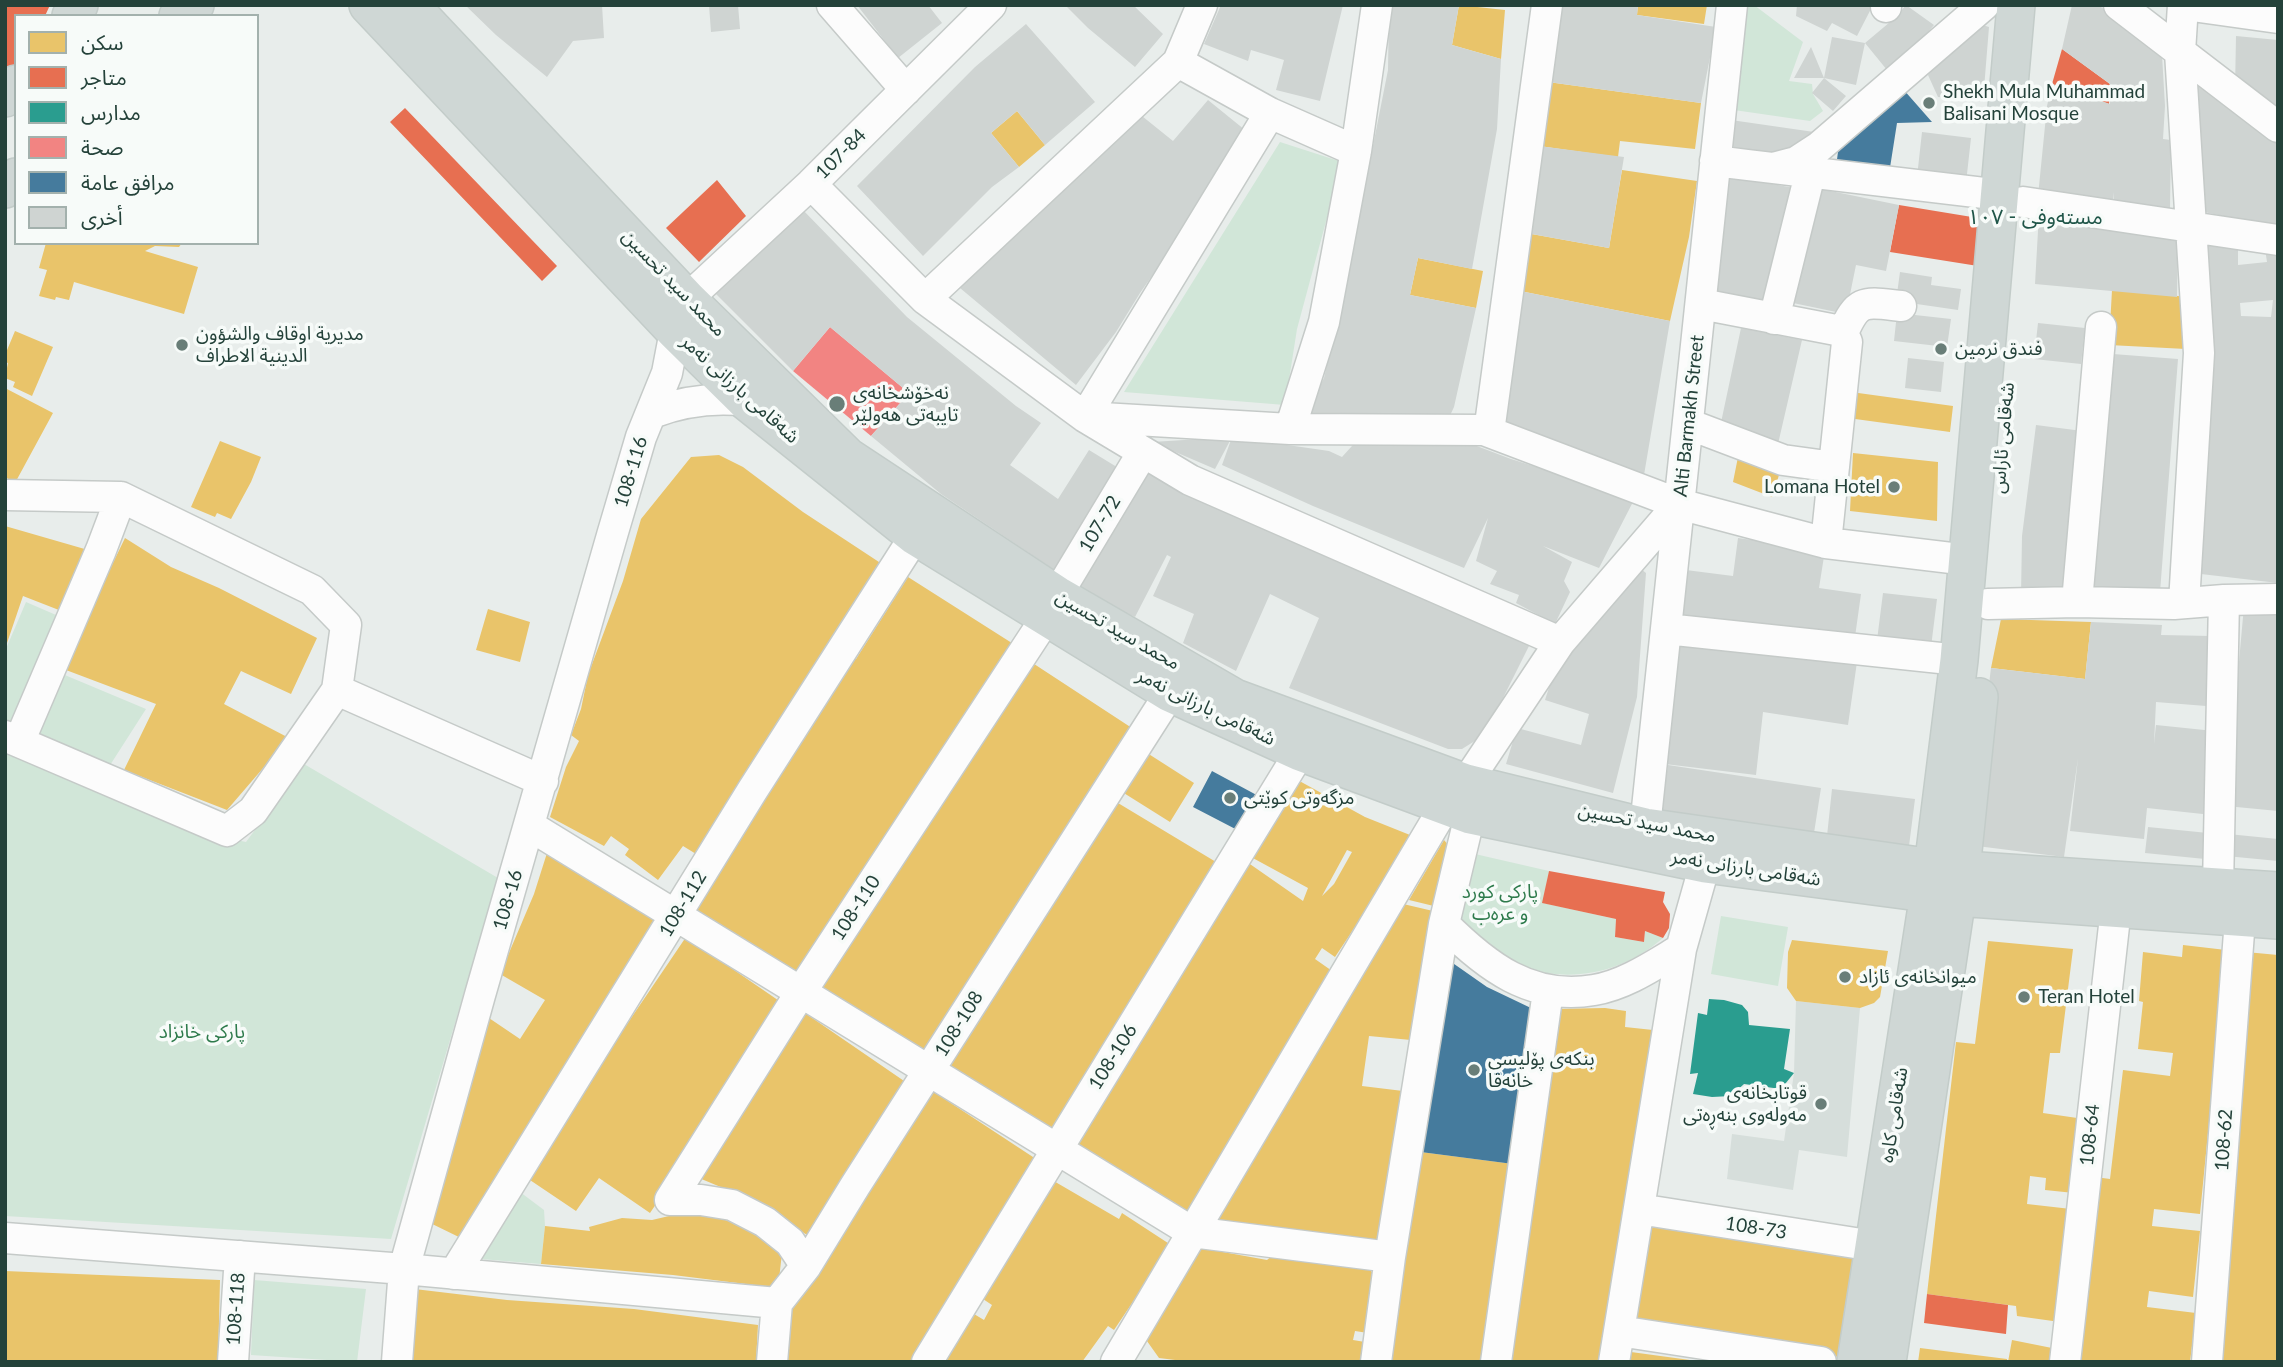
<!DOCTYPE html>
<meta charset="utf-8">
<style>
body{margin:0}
#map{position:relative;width:2283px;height:1367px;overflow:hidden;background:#e8edeb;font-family:Lato,"Noto Sans Arabic",sans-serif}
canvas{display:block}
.frame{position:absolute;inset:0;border:7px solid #24423a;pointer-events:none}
.legend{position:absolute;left:14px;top:14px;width:245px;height:231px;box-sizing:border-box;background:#f7fbf9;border:2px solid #a3b1ad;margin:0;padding:9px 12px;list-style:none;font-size:21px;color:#24423a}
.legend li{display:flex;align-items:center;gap:14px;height:35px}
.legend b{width:35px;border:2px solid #a3b1ad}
</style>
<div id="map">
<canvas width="2283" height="1367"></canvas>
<div class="frame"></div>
<ul class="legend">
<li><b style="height:19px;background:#e9c46a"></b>سكن</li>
<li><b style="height:19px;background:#e76f51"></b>متاجر</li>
<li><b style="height:19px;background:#2a9d8f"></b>مدارس</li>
<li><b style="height:19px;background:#f28482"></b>صحة</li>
<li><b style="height:19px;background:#457b9d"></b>مرافق عامة</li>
<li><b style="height:19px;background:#cfd4d2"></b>أخرى</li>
</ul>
</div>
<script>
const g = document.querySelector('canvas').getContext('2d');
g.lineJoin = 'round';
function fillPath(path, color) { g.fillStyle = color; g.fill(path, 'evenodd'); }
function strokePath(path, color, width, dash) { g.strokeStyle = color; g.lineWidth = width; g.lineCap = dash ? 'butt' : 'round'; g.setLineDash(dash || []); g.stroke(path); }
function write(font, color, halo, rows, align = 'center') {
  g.font = font + ' Lato,"Noto Sans Arabic",sans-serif'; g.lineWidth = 7; g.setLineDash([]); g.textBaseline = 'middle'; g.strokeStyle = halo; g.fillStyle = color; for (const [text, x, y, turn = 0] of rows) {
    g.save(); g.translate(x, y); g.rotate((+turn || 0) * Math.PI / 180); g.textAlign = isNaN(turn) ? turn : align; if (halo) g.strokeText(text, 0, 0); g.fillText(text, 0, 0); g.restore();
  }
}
const built = new Path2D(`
 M1796,1001L1860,1008L1847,1157L1799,1150L1793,1190L1727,1179L1732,1134L1784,1141L1794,1073Z`);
const green = new Path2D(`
 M1745,5H1754L1803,42L1789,81L1812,84L1813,94L1823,111L1810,121L1734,110Z
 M1280,142L1342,162L1297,329L1285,405L1124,392Z
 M26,602L63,618L5,737V651Z
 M60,673L146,709L105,773L28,742Z
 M5,742L222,837L246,842L304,764L498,878L391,1239L5,1216Z
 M1475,854L1549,871L1543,903L1616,919L1615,937L1644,942L1645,931L1663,938C1616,979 1551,987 1497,955C1482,947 1469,930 1457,918Z
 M1721,916L1788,927L1778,986L1711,974Z
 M520,1192L544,1210L545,1226L541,1264L481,1259Z
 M254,1280L366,1289L357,1362L251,1355Z`);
const homes = new Path2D(`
 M1459,5L1505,10L1501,59L1452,45Z
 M1638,5H1707L1704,24L1637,15Z
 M1548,82L1701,103L1695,149L1620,141L1618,157L1539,146Z
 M1017,111L1045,145L1019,167L991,133Z
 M1622,170L1697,181L1689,237L1670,321L1520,291L1526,233L1609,248Z
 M46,243H182L179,247L155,246L145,251L198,267L184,314L74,282L69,300L56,297L55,300L39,296L47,270L39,268Z
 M1418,258L1483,271L1476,308L1410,295Z
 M2112,290L2189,297L2186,349L2109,345Z
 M15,331L53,347L32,396L13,387L15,382L5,378L8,363L5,362V355Z
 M5,388L53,413L15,483L5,477Z
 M1851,392L1953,406L1950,432L1848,418Z
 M220,441L261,457L251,482L231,519L217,513L215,517L191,507Z
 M1853,453L1938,462L1937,521L1850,511Z
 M719,455L743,467L803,512L882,564L843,620L701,857L683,846L658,880L625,855L629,849L611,836L604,846L550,817L566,767L579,741L571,735L581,709L588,675L623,581L641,519L691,457Z
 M1738,457L1780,472L1772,497L1733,482Z
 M5,526L95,552L64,612L23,596L6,646Z
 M125,538L171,567L219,588L317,638L291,694L241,671L224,704L289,738L227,810L124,770L156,704L58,667L95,600Z
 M908,577L1015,645L855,882L791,982L684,911L854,658L856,659Z
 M488,609L530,622L520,662L476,650Z
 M2001,619L2091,622L2085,679L1991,668Z
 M1028,660L1138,732L917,1060L813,989Z
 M1144,751L1194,783L1170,822L1119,790Z
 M1294,778L1365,817L1415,837L1335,957L1322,948L1315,959L1335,973L1250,1106L1205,1188L1183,1221L1067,1148L1247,862L1303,901L1308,888L1251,857ZM1347,850L1352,852L1334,884L1322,896Z
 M1113,800L1221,865L1054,1132L949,1066L975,1026Z
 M1444,840L1450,847L1442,908L1409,900Z
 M547,853L667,924L465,1240L424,1220L486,1016L520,1039L545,1000L500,974L534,894Z
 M1399,903L1433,911L1411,1040L1369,1036L1362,1086L1403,1091L1380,1246L1207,1225Z
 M686,937L788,1007L650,1213L599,1178L576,1211L524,1176Z
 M1792,940L1888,951L1880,997L1874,1003L1860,1008L1796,1001L1787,988L1788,952Z
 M1988,941L2073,949L2060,1053H2050L2043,1113L2084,1119L2074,1193L2045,1190L2046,1178L2030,1176L2027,1204L2071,1209L2060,1322L2017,1316L2016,1306L1927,1294L1956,1042L1975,1044Z
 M2183,945L2226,950L2200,1214L2154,1209L2152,1226L2200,1231L2193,1297L2149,1291L2147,1307L2196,1313L2190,1362H2072L2095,1177L2110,1179L2123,1070L2170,1076L2173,1053L2138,1049L2143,1002L2139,1001L2143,952L2182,957Z
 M2246,952L2278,955V1362H2213Z
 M1605,1008L1626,1011L1625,1027L1653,1030L1606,1362H1501L1553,1009Z
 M805,1013L907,1083L810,1237L759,1203L699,1178Z
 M928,1088L1036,1159L912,1362H781L784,1311L795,1306L872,1176Z
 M1413,1151L1513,1164L1483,1362H1382Z
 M1052,1180L1119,1219L1122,1213L1171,1245L1114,1330L1108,1326L1082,1362H939L974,1314L984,1320L992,1305L977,1295Z
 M682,1213L713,1216L740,1225L758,1234L782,1253L778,1288L673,1275L541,1264L545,1226L590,1231L589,1227L622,1218L652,1220Z
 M1649,1226L1854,1256L1839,1357L1634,1325Z
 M1200,1245L1221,1246L1223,1252L1267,1260L1272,1256L1370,1270L1379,1279L1368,1333L1355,1331L1353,1340L1371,1343L1368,1362H1191L1159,1358L1142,1334Z
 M5,1271L220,1280L218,1362H5Z
 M406,1288L507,1300L634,1309L758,1325L756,1362H403Z
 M2012,1340L2057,1349L2054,1362H2008Z
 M1920,1348L2007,1359V1362H1918Z
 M1631,1352L1690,1360V1362H1630Z`);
const shops = new Path2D(`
 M5,5H50L45,16H16V64L5,77Z
 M2062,49L2110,84L2109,104L2052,84Z
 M405,108L557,266L542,281L390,122Z
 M717,180L746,216L699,262L666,228Z
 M1899,205L1978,218V266L1890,252Z
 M1549,871L1665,892L1663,902L1670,914L1669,928L1663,938L1645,931L1644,942L1615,937L1616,919L1542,903Z
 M1927,1294L2008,1305L2006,1334L1924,1323Z`);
const schools = new Path2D(`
 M1709,999L1724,1000L1742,1005L1748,1012L1749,1025L1790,1029L1784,1069L1794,1073L1781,1089L1744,1084L1731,1096L1712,1097L1693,1094L1698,1073L1690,1074L1698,1013L1707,1015Z`);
const health = new Path2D(`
 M830,327L909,393L871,436L793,371Z`);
const public = new Path2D(`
 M1903,89L1932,122L1897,123L1889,174L1836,167L1840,137Z
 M1212,771L1264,799L1245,834L1193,807Z
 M1447,959L1487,987L1533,1009L1513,1164L1413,1151Z`);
const building = new Path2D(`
 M465,5H602L604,38L573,41L547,77L496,35Z
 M709,5H738L740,29L711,32Z
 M857,5H928L942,23L898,58Z
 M1065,5H1133L1163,34L1135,67L1088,28Z
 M1221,5H1343L1320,101L1276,90L1284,60L1251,50L1248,61L1204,44Z
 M1389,5H1459L1452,45L1501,59L1497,129L1472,269L1418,258L1410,295L1476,308L1454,407L1447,422L1302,421L1324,378L1346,282L1388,70Z
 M1559,5H1638L1637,15L1716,27L1701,103L1548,82Z
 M1797,5H1873L1857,36L1832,23L1827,31L1796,16Z
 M1906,5L1934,25L1923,38L1887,70L1865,43L1896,17Z
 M2072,5H2098L2104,9L2136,31L2162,55L2165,106L2163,139L2171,140L2170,208L2114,203L2113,192V209L2038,196L2047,106L2052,84L2110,104V84L2062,49Z
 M1973,22L1989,27L1983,101L1938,97L1928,75Z
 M1026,24L1095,102L1045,145L1017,111L991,133L1019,167L992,187L923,256L857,186L975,67Z
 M2236,36L2278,40V117L2235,90Z
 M1832,37L1865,43L1856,85L1824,78L1846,96L1833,111L1812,93L1824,78H1794L1811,47L1824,78Z
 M2194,82L2278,139V227L2194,210Z
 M1208,100L1245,130L1196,213L1140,293L1116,332L1076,385L960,288L1008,242L1032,212L1137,112L1173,141Z
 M1731,120L1821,133L1785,161L1745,155L1734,147L1729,143Z
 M1922,132L1971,138L1966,183L1917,177Z
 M1539,146L1624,157L1609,248L1526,233Z
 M1730,176L1794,188L1770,309L1706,296Z
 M1816,188L1899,205L1886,271L1856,265L1846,314L1793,303Z
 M802,209L907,317L1016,406L1041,423L1010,465L1058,499L1089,450L1125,472L1059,573L941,494L871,436L909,393L830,327L793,371L714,292Z
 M2039,213L2178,232L2177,297L2035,284Z
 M2210,240L2238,244V265L2267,262L2265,249L2278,251V583L2201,574L2203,247ZM2273,300L2271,317L2241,316L2240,303Z
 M1900,272L1932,277L1931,285L1961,289L1958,310L1896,301Z
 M1520,291L1670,321L1644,475L1573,447L1497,422Z
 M1897,313L1951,319L1947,347L1894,341Z
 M2038,323L2085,328L2081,364L2034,359Z
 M1741,328L1802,340L1778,444L1719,432Z
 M2100,353L2178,359L2160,592L2090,587Z
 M1908,358L1944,362L1941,392L1905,388Z
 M2036,425L2090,432L2072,600L2021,596L2022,536Z
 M1361,436L1453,437L1511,459L1635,498L1599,568L1543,546L1572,562L1564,581L1570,592L1555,624L1516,603L1519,595L1490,584L1497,571L1476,561L1488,518L1464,568L1313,506L1222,465L1232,437L1215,469L1152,442L1232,437L1329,451L1342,457Z
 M1138,468L1204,500L1531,642L1502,700L1478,739L1462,749H1448L1289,688L1319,618L1270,594L1236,671L1183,643L1194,614L1153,596L1171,557L1167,555L1135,617L1077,590Z
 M1738,538L1825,550L1819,588L1861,594L1854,644L1671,619L1678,569L1733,576Z
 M1641,569L1646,573L1637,697L1613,793L1506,764L1517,728L1581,745L1589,714L1545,700L1554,672Z
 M1883,593L1937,599L1930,655L1876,648Z
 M2244,606L2278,609V811L2226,806Z
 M2091,622L2162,625L2161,635L2211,636L2206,706L2156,702L2154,744L2156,725L2214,731L2212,815L2147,808L2144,839L2070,831L2078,758L2064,857L1969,845L1991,668L2085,679Z
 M1679,637L1857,662L1848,725L1763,712L1756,775L1665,764Z
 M1668,765L1821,788L1814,833L1661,810Z
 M1832,789L1915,799L1909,846L1827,836Z
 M2148,827L2208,833L2205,859L2145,853Z
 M2228,834L2278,839V861L2226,856Z`);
const minor = new Path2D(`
 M832,5L906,90
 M2119,5L2278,127
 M2183,5L2180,52L2199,353L2184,603
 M2185,5L2278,18
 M1886,7V5
 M1178,62L1270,113L1356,151
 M1270,113L1085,417L1290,429L1484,430L1679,504L1826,543L1968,560
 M1715,161C1810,173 1905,184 2001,195
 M1777,167L1796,162L1819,147L1984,5
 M811,184L925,299L1085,417L1190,480L1560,642
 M2023,202L2278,240
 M687,299L811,184L991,5
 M925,299L1178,62L1202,5
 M1701,304L1836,330L1843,333L1847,342L1826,543
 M1774,319L1810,174
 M1843,333C1858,298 1865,302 1901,306
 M652,413C684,401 713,397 746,401
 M1688,424L1783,460L1834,467
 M1290,429L1324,322L1356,151L1377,5
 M1489,432L1547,5
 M5,495L121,497L312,590L346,625L337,690
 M1057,595L1143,452
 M2077,602L2101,327
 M1988,604L2077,602L2174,604L2224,600L2278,599
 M1666,629L1959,660
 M5,736L227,831L253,811L337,690L543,781
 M19,742L101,550L121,497
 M1466,783L1560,642L1679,504
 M530,826L1192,1232L1390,1257
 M1645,827L1732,5
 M2218,887L2224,600
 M1444,924C1486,966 1531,1001 1594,990C1625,985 1654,965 1681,949
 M670,1200L801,992L1046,618
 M670,1200H701L732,1205L765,1222L790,1242L806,1266
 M1639,1209L1874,1246
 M5,1238L404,1269L777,1303
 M454,1274L752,791L915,536
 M1619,1331L1821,1362
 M233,1362L240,1256
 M397,1362L404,1269L480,995L613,532L641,437L667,373L675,331
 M772,1362L777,1303L806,1266L855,1186L1170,693
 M927,1362L1300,752
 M1116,1362L1445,806
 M1376,1362L1390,1257L1444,924L1470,815
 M1496,1362L1548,991
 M1614,1362L1681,949L1705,864
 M2065,1362L2116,908
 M2207,1362L2240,919`);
const major = new Path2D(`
 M368,5L675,331L746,401L915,536L1170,693L1300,752L1470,815L1705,864L1957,897L2278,920
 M410,5L687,299L848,457L1057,595L1235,698L1466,783L1645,827L1933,868L2278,891
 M71,16L79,5
 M178,16L195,5
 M5,98L16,84
 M5,189L16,177
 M1856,1362L1933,868L1959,660L2016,5
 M1887,1362L1961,870L1979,697`);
const markers = [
 [1929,103,7,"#697e78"],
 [182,345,7,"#697e78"],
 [1941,349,7,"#697e78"],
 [837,404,9,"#697e78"],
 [1894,487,7,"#697e78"],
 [1230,798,7,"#697e78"],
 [1845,977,7,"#697e78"],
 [2024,997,7,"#697e78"],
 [1474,1070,7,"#697e78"],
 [1821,1104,7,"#697e78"]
];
const poiNames = [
 ["Shekh Mula Muhammad",1943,92],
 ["Balisani Mosque",1943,114],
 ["مديرية اوقاف والشؤون",196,334],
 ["الدينية الاطراف",196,356],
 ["فندق نرمين",1955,349],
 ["نەخۆشخانەی",853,393],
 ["تایبەتی هەولێر",853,415],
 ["Lomana Hotel",1880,487,"right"],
 ["مزگەوتی کوێتی",1244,798],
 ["میوانخانەی ئازاد",1859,977],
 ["Teran Hotel",2038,997],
 ["بنکەی پۆلیسی",1488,1059],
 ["خانەقا",1488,1081],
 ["قوتابخانەی",1807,1093,"right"],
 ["مەولەوی بنەڕەتی",1807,1115,"right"]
];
const streetNames = [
 ["107-84",841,154,-45],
 ["محمد سید تحسین",674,283,46],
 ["شەقامی بارزانی نەمر",740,389,42],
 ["Alti Barmakh Street",1689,416,-84],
 ["شەقامی ئاراس",2003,438,-85],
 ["108-116",631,472,-73],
 ["107-72",1100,524,-59],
 ["محمد سید تحسین",1118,630,30],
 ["شەقامی بارزانی نەمر",1206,707,26],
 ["محمد سید تحسین",1647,823,11],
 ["شەقامی بارزانی نەمر",1746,868,9],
 ["108-16",508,900,-74],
 ["108-112",683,904,-59],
 ["108-110",856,908,-57],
 ["108-108",959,1024,-58],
 ["108-106",1113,1057,-58],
 ["شەقامی کاوە",1894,1115,-81],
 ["108-64",2090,1135,-84],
 ["108-62",2224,1140,-86],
 ["108-73",1756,1228,9],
 ["108-118",236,1309,-86]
];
const parkNames = [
 ["پاركی كورد",1500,892],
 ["و عرەب",1500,914],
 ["پارکی خانزاد",202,1032]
];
const neighbourhoodNames = [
 ["مستەوفی - ١٠٧",2035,217]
];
fillPath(built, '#d6dedb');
fillPath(green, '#d1e6d8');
fillPath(homes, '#e9c46a');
fillPath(shops, '#e76f51');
fillPath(schools, '#2a9d8f');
fillPath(health, '#f28482');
fillPath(public, '#457b9d');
fillPath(building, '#cfd4d2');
strokePath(minor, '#c5cac8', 33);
strokePath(major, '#c3ccc9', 40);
strokePath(minor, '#fcfcfc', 30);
strokePath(major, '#cfd7d5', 37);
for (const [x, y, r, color] of markers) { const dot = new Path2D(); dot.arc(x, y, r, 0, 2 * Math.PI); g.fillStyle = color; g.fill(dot); strokePath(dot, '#f7fbf9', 2.5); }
write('19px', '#24423a', '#f7fbf9', poiNames, 'left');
write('19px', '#24423a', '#f7fbf9', streetNames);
write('19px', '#2d7a4b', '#f7fbf9', parkNames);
write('21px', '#1f5548', '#f7fbf9', neighbourhoodNames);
</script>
